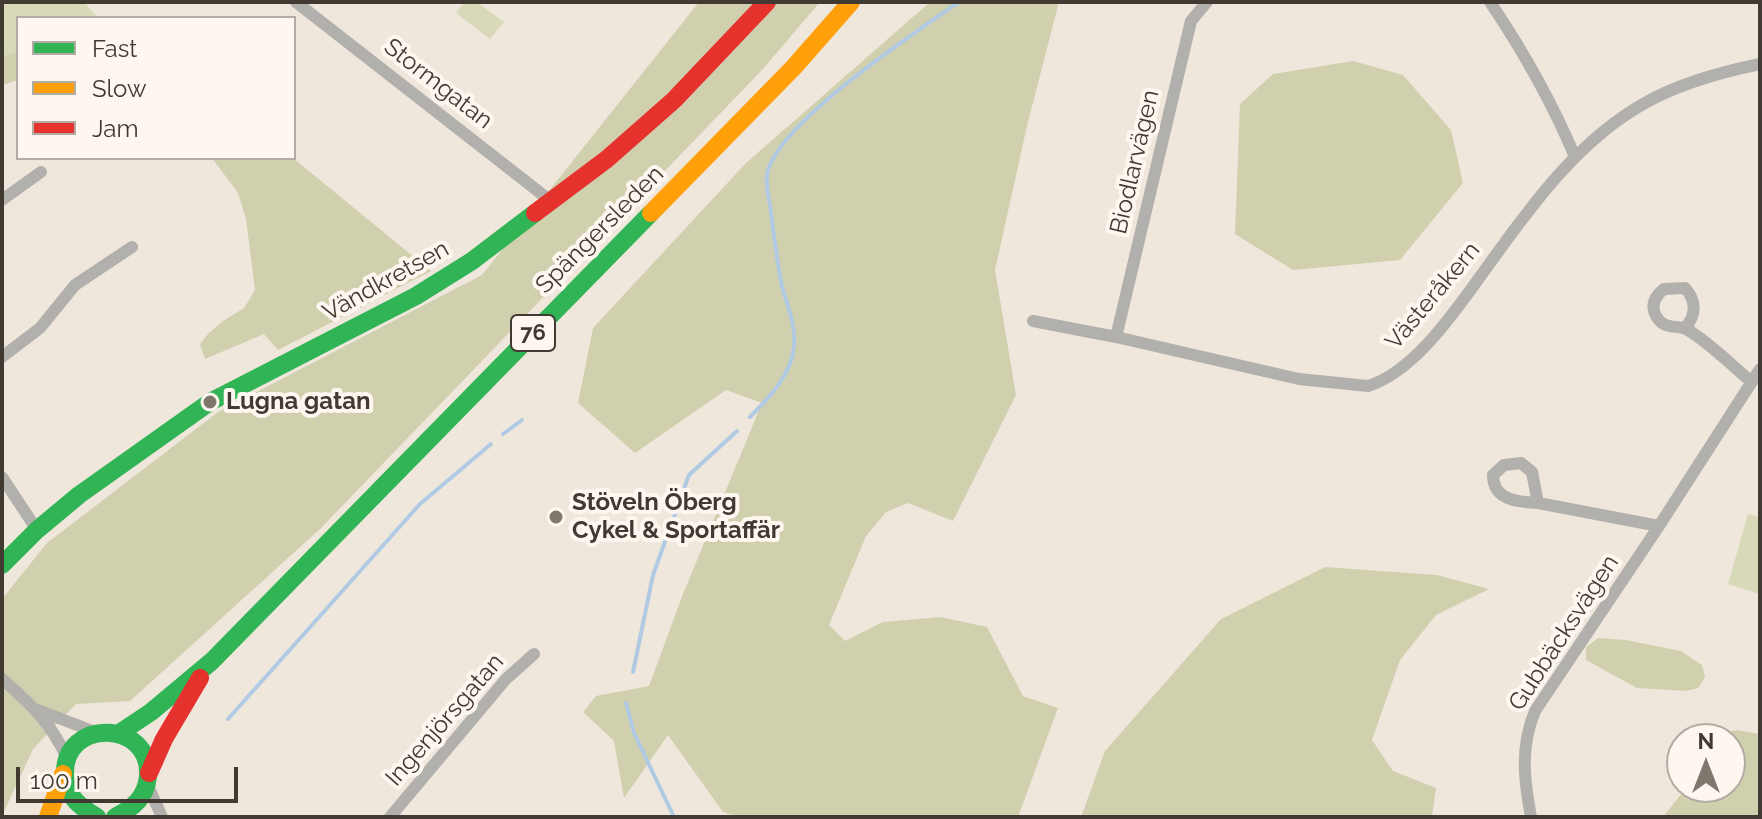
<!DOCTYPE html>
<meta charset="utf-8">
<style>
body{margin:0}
#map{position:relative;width:1762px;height:819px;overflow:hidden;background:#efe7dc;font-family:Raleway,sans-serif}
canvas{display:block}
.frame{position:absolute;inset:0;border:4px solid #403a32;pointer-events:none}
.legend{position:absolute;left:16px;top:16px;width:280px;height:144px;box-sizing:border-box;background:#fdf7ef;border:2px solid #b1aba3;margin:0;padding:10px 14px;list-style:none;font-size:24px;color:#403a32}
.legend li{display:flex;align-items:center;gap:16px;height:40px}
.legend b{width:40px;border:2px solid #b1aba3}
.north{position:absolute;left:1666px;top:723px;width:80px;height:80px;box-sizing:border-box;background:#fdf7ef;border:2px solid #b1aba3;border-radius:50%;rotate:0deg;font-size:22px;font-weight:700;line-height:32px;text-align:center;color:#403a32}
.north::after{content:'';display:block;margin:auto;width:28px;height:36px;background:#7d776e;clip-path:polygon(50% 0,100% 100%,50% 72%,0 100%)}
.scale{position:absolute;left:16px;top:767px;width:222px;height:36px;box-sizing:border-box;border:4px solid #403a32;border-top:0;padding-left:10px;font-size:24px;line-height:28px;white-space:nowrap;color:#403a32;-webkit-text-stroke:6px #fdf7ef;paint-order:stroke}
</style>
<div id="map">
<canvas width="1762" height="819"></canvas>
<div class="frame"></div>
<ul class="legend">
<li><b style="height:10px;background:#30b455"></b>Fast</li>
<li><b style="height:10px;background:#ff9f0a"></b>Slow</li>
<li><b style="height:10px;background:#e5322d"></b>Jam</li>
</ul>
<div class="north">N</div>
<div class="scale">100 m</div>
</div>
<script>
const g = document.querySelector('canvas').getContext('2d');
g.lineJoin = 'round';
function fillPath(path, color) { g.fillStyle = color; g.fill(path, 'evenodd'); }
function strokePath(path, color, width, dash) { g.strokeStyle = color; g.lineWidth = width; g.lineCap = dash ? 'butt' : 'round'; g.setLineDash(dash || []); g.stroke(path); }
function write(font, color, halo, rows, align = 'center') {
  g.font = font + ' Raleway,sans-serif'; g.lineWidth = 8; g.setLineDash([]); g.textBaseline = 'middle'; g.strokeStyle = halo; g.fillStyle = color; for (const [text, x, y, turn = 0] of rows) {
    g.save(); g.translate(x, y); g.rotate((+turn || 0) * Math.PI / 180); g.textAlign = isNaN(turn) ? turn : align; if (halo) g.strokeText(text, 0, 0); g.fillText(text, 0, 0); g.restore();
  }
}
const green = new Path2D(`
 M2,2H84L98,18H18V51L2,56Z
 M464,2H477L504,22L490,39L456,13Z
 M1748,514L1760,517V594L1728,584Z`);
const forest = new Path2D(`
 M699,2H820L763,69L320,529L130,701L76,704L33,749L2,816V599L47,543L218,412L482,275Z
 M930,2H1059L1027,126L995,270L1016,395L953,521L908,503L886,512L866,536L829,625L845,641L883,622L940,617L987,627L1023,696L1058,708L1018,817H740L723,812L668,735L624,798L614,741L583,712L596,696L649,686L683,594L762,403L726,390L635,453L578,403L593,328L746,163Z
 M18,51V80L2,85V56Z
 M1353,61L1403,75L1451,130L1463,183L1400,260L1293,270L1235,234L1240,104L1273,74Z
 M212,158H293L431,271L278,350L264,334L205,359L200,344L208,334L223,321L244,308L255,290L246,219L238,193Z
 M1325,567L1437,575L1489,589L1436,615L1400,660L1372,740L1393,771L1436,788L1432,817H1081L1105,751L1221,619Z
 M1598,638L1626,640L1681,651L1702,665L1705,677L1698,688L1686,691L1637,688L1586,660V647Z
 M1737,730L1760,734V817H1663L1683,792V787H1730V739H1708L1713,735Z`);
const stream = new Path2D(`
 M750,417C769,398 792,374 794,346C796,325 787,305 782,286C777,262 774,237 771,213C770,201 764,182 768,170C783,120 914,33 959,2
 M503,434L522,420
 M633,672L653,575L689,475L737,431
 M626,703L634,733L674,817
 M228,719L420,504L491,444`);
const street = new Path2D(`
 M296,2L552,202
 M1490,2C1523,51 1552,102 1575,157
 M2,200L41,172
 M1033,321L1116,337L1299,379L1368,386C1417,371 1460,304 1490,263C1533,203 1580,139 1645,103C1680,83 1721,72 1760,64
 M1685,328C1697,315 1696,300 1685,288L1664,289C1655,296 1650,305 1656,316C1664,331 1678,324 1688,330C1711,344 1731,365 1752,382
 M1116,337L1191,21L1207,2
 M2,357L40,328L75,285L132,247
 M2,477L37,530
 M1538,503C1517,502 1493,500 1493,475L1504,465L1521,463L1532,472L1538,503L1659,526
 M2,679C31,704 51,723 67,758
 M38,710L95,732
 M148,786L162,817
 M390,817L506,679L534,654
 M1531,817C1524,779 1520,747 1535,711L1659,526L1760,369`);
const fast = new Path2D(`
 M2,565L37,530L79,495L210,402L416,296L472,261L535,213
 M118,734L151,712L212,661L651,213
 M97,817C80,807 66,796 65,775C63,717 152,720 148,776C146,798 133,808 115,817`);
const slow = new Path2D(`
 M651,213L794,67L851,2
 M48,817L63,774`);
const jam = new Path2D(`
 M535,213L607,159L674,100L767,2
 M149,773L164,739L200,678`);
const markers = [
 [210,402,8,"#7d776e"],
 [556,517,8,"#7d776e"]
];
const shields = [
 [533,333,44]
];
const shieldNames = [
 ["76",533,333]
];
const streetNames = [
 ["Stormgatan",438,84,38],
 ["Biodlarvägen",1135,162,-77],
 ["Spängersleden",600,230,-45],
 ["Vändkretsen",386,281,-29],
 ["Västeråkern",1433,296,-50],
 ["Gubbäcksvägen",1564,633,-57],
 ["Ingenjörsgatan",445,720,-49]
];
const poiNames = [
 ["Lugna gatan",226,402],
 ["Stöveln Öberg",572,503],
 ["Cykel & Sportaffär",572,531]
];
fillPath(green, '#d8d9b8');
fillPath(forest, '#d0d0ae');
strokePath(stream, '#b1cae4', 4);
strokePath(street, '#b2b0ac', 12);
strokePath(fast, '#30b455', 18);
strokePath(slow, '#ff9f0a', 18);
strokePath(jam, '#e5322d', 18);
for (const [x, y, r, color] of markers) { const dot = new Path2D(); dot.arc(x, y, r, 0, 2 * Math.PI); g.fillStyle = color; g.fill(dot); strokePath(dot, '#fdf7ef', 3); }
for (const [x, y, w] of shields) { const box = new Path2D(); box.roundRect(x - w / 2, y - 18, w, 36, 6); g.fillStyle = '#fdf7ef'; g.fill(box); strokePath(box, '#403a32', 2); }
write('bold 22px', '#403a32', null, shieldNames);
write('24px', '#403a32', '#fdf7ef', streetNames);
write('bold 24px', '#403a32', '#fdf7ef', poiNames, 'left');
</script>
